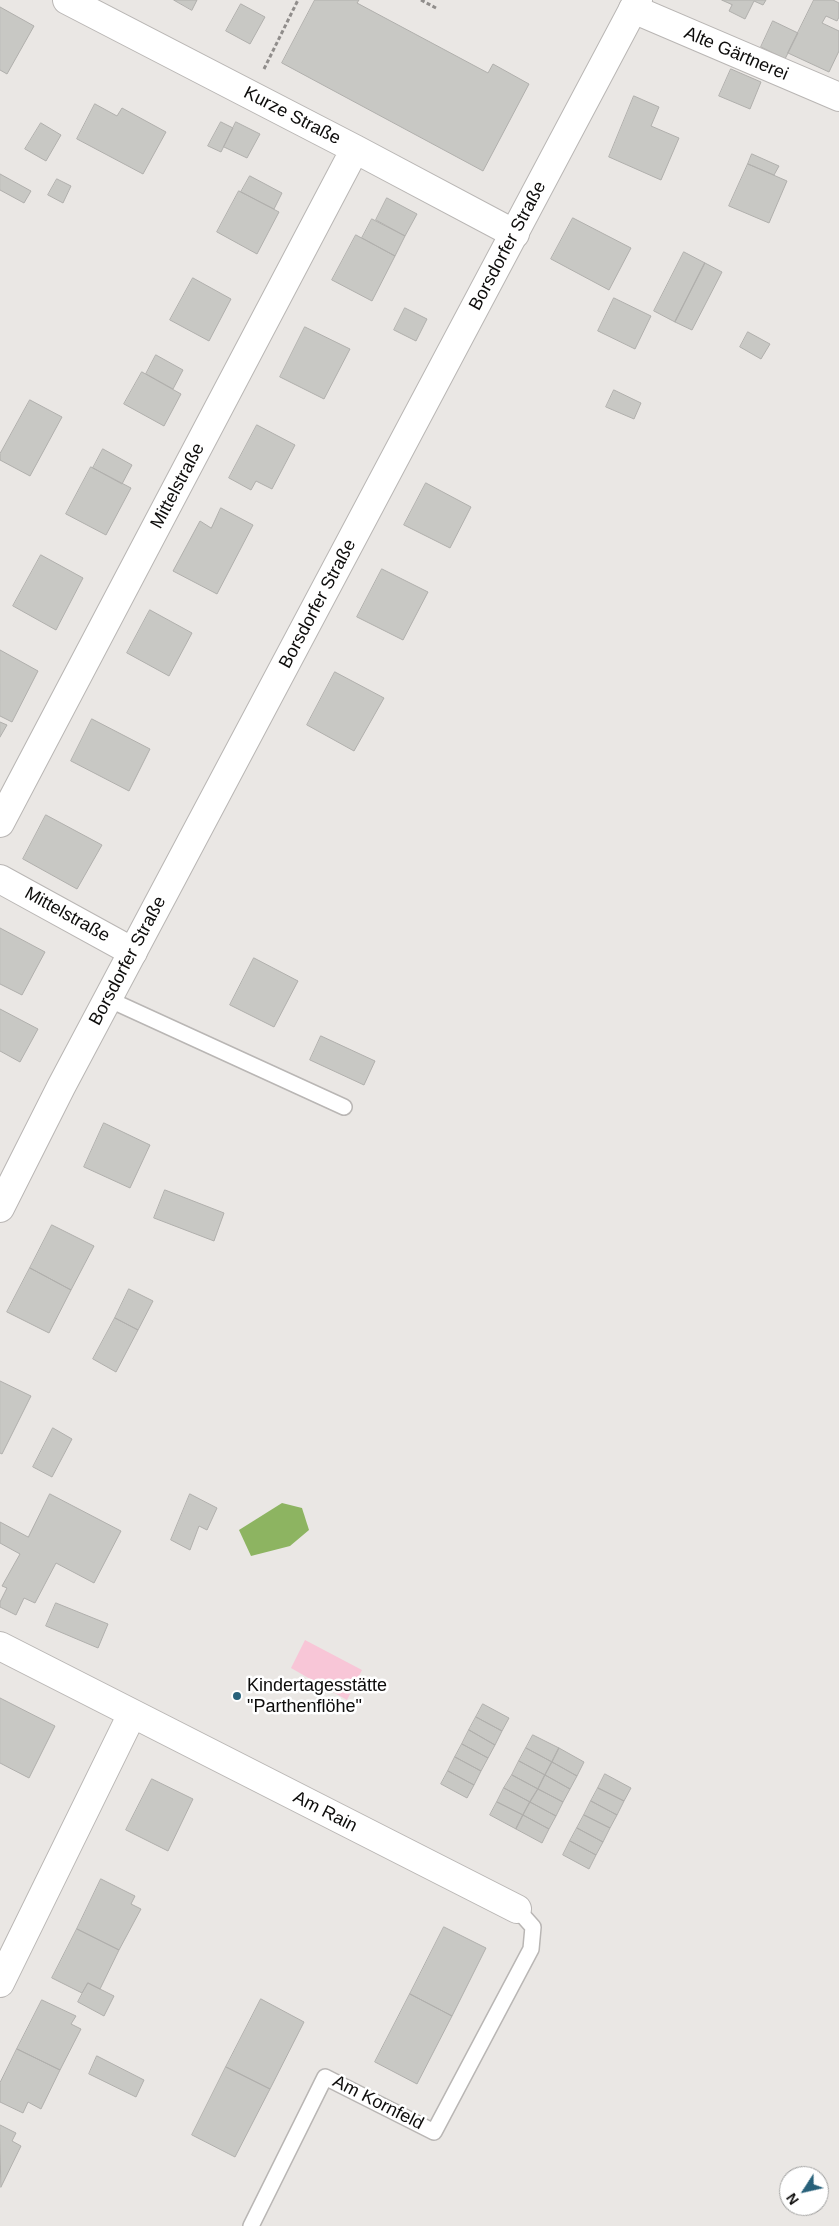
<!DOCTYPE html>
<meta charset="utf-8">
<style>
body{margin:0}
#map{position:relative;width:839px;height:2226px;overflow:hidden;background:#eae7e4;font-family:Helvetica,sans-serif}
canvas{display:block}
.north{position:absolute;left:779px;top:2166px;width:50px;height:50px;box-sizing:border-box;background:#fff;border:1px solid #9e9e9d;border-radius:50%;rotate:235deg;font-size:14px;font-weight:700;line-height:20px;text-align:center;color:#0d0c0b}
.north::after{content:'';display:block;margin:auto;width:18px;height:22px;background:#28617a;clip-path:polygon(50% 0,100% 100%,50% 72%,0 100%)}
</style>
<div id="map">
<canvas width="839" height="2226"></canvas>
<div class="north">N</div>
</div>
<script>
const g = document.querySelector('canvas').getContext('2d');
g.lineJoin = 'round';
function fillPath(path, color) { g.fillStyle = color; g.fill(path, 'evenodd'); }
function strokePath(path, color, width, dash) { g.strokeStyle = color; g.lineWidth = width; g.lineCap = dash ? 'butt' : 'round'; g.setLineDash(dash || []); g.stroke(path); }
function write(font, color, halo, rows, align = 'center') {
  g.font = font + ' Helvetica,sans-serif'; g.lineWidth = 5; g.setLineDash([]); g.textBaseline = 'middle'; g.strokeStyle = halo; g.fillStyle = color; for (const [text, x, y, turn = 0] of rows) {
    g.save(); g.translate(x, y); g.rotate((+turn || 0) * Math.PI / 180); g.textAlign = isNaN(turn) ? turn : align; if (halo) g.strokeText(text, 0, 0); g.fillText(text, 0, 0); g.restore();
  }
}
const green = new Path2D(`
 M305,1640L362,1670L347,1700L291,1668Z`);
const water = new Path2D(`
 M282,1503L302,1508L309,1530L290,1546L251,1556L239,1530Z`);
const building = new Path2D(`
 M174,0H197L192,10Z
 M315,0H359L357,3L488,73L493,64L529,84L483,171L282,63Z
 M722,0H766L763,5L754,1L745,19L729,11L732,5Z
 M814,0H833L839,3V17L837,21L826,16L822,23L839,31V51L829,72L788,53Z
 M241,4L265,17L250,44L226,31Z
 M0,7L34,26L7,74L0,70Z
 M773,21L798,33L785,59L761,47Z
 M731,69L761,82L750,109L719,96Z
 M634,96L659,107L651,126L679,138L661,180L609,157Z
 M95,104L117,116L122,108L166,132L143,174L77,139Z
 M221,122L233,128L221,152L208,146Z
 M236,122L260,134L247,158L224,147Z
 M41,123L61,135L46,161L25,149Z
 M752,154L779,166L774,175L748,164Z
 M748,164L787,181L769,223L729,206Z
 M0,174L31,191L24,203L0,190Z
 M250,176L282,193L274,209L241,192Z
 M57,179L71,186L63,203L48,195Z
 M239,191L279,212L257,254L217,232Z
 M387,198L417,214L405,236L376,220Z
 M573,218L631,248L609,290L551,259Z
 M372,219L405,236L395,256L362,238Z
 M356,235L395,256L372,301L332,280Z
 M684,252L705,263L675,322L654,311Z
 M705,263L722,272L692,330L675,322Z
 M193,278L231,299L209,341L170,320Z
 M614,298L651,316L635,349L598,331Z
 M405,308L427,319L416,341L394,330Z
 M305,327L350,349L324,399L280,377Z
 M748,332L770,344L761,359L740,347Z
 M156,355L183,370L173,389L146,374Z
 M142,372L181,394L164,426L124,404Z
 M614,390L641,403L634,419L606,407Z
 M30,400L62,417L30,476L0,460V454Z
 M257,425L295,445L272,489L256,481L251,490L229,478Z
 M103,449L132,465L122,484L93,468Z
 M91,467L131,488L106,535L66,514Z
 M426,483L471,507L450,548L404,525Z
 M221,508L253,525L217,594L173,571L200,521L211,528Z
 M41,555L83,578L56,630L13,606Z
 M382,569L428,592L403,640L357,617Z
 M150,610L192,633L169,676L127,653Z
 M0,650L38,671L12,722L0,716Z
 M335,672L384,698L354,751L307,725Z
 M92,719L150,749L129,791L71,761Z
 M0,722L7,725L0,737Z
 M46,815L102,845L77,889L23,859Z
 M0,928L45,952L22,995L0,984Z
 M254,958L298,981L274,1027L230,1005Z
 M0,1009L38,1029L20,1062L0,1051Z
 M321,1036L375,1061L364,1085L310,1060Z
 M104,1123L150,1145L130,1188L84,1167Z
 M165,1190L224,1213L214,1241L154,1218Z
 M52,1225L94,1246L71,1290L30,1268Z
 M30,1268L71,1290L49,1333L7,1312Z
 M129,1289L153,1301L138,1330L115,1318Z
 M115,1318L138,1330L116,1372L93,1359Z
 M0,1381L31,1396L2,1454L0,1453Z
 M53,1428L72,1439L52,1477L33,1467Z
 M50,1494L121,1531L94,1583L56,1563L35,1603L24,1598L16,1615L0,1607V1602L7,1588L2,1586L20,1554L0,1543V1522L28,1537Z
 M190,1494L217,1508L207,1530L199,1526L190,1550L171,1540Z
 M56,1603L108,1624L98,1648L46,1626Z
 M0,1698L55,1726L29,1778L0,1763Z
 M483,1704L509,1718L502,1731L476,1717Z
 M476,1717L502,1731L495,1745L469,1730Z
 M469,1730L495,1745L488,1758L462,1744Z
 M533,1735L559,1748L552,1762L526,1748Z
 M462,1744L488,1758L481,1771L455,1757Z
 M526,1748L552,1762L545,1775L519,1761Z
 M559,1748L584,1762L577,1776L552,1762Z
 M455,1757L481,1771L474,1785L448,1771Z
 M519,1761L545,1775L538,1789L512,1775Z
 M552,1762L577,1776L570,1789L545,1775Z
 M448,1771L474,1785L467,1798L441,1784Z
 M605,1774L631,1788L624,1801L598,1788Z
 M512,1775L538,1789L530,1802L504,1788Z
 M545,1775L570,1789L563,1802L538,1789Z
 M152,1779L193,1799L168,1851L126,1830Z
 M504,1788L530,1802L523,1815L497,1802Z
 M598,1788L624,1801L617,1815L591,1801Z
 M538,1789L563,1802L556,1816L530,1802Z
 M591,1801L617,1815L610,1828L584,1815Z
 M497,1802L523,1815L516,1829L490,1815Z
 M530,1802L556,1816L549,1829L523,1815Z
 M523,1815L549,1829L542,1843L516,1829Z
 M584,1815L610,1828L603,1842L577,1828Z
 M577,1828L603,1842L596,1855L570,1841Z
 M570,1841L596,1855L589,1869L563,1855Z
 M101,1879L135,1896L131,1904L141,1909L119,1950L77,1929Z
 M444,1927L486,1948L452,2016L410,1994Z
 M77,1929L119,1950L100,1989L88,1983L82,1993L52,1978Z
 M88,1983L114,1996L104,2016L78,2002Z
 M410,1994L452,2016L417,2084L375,2062Z
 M261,1999L304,2022L270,2089L226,2067Z
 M42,2000L76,2016L71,2024L81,2029L60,2070L17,2049Z
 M17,2049L60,2070L41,2109L28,2102L23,2113L0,2102V2083Z
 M97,2056L144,2080L136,2097L89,2074Z
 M226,2067L270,2089L235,2157L192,2135Z
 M0,2125L16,2133L12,2141L21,2146L1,2187Z`);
const path = new Path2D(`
 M421,0L436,8
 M264,69L298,0`);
const lane = new Path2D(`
 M108,999L344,1107
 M251,2226L325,2077L434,2132L531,1949L533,1927L517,1909`);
const street = new Path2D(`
 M67,0L355,149L515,234
 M633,9L839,97
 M0,823L355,149
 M0,879L133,952
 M0,1646L517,1909
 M0,1983L132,1714`);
const secondary = new Path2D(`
 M0,1208L61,1087L638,0`);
const markers = [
 [237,1696,5,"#28617a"]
];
const streetNames = [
 ["Alte Gärtnerei",736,54,23],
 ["Kurze Straße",292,116,27],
 ["Borsdorfer Straße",508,246,-62],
 ["Mittelstraße",178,486,-62],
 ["Borsdorfer Straße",318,604,-62],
 ["Mittelstraße",67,915,29],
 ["Borsdorfer Straße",128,961,-62],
 ["Am Rain",325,1812,27],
 ["Am Kornfeld",378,2103,27]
];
const poiNames = [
 ["Kindertagesstätte",247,1686],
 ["\"Parthenflöhe\"",247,1707]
];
fillPath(green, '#f8c6d7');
fillPath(water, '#8db461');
fillPath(building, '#c8c8c4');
strokePath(building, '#b0afac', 1);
strokePath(lane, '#b9b6b4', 18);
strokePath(street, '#b9b6b4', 30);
strokePath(secondary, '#b9b6b4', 30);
strokePath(path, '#908d8b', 3, [4, 2.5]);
strokePath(lane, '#fff', 15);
strokePath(street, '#fff', 28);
strokePath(secondary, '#fff', 28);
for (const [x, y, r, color] of markers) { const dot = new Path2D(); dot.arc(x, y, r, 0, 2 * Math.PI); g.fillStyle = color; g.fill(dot); strokePath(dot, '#fff', 2); }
write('18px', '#0d0c0b', '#fff', streetNames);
write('18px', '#0d0c0b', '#fff', poiNames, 'left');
</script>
